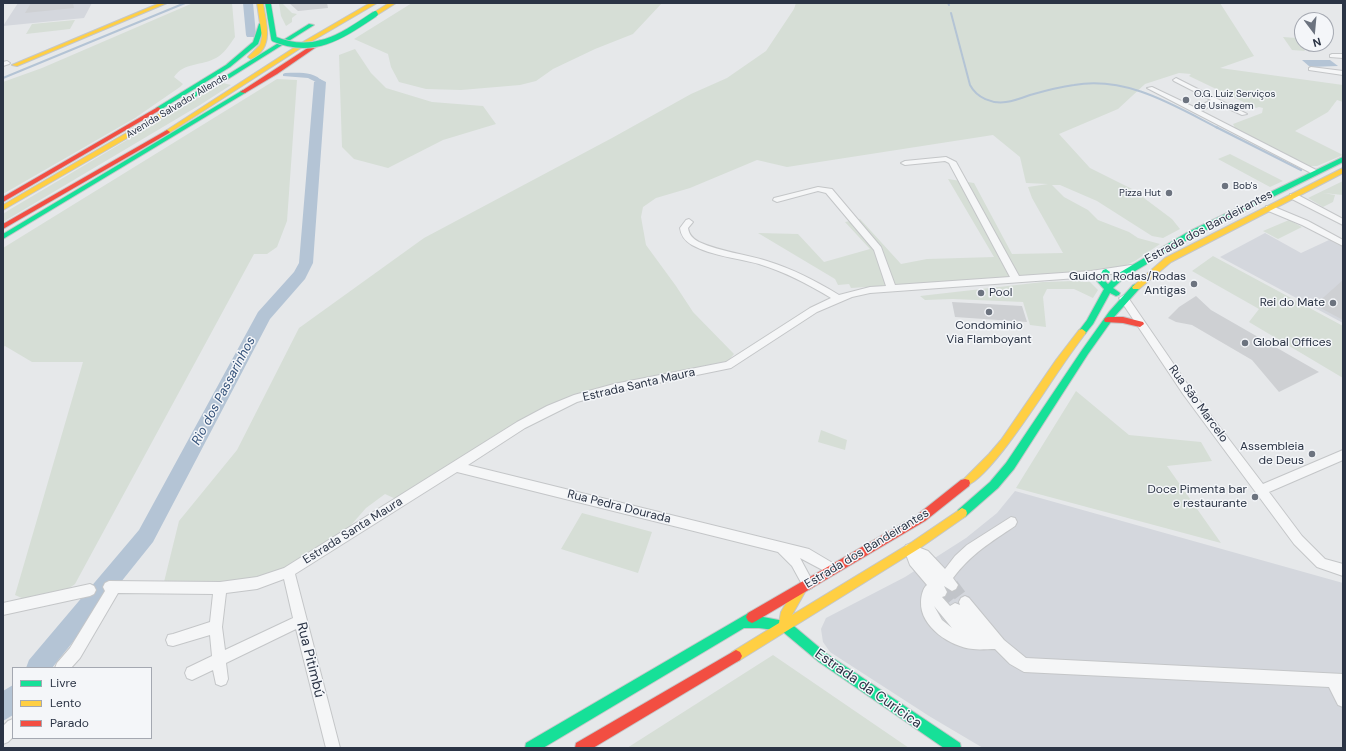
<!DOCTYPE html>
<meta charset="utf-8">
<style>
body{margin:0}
#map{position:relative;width:1346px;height:751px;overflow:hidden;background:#e6e8ea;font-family:"DM Sans",sans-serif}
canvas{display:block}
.frame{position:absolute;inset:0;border:4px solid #2b3445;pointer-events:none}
.legend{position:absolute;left:12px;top:667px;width:140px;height:72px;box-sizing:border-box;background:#f4f6f9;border:1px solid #a4a8b1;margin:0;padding:5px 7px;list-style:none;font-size:12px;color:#2b3445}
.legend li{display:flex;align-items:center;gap:8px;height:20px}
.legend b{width:20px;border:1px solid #a4a8b1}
.north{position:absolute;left:1294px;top:12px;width:40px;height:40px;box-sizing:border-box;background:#f4f6f9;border:1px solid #a4a8b1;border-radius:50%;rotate:164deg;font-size:11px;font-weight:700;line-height:16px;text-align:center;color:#2b3445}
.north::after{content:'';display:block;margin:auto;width:14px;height:18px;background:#6c737f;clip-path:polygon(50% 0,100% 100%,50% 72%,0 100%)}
</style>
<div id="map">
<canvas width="1346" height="751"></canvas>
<div class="frame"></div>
<ul class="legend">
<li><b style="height:5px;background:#16e098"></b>Livre</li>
<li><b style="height:5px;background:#ffcf43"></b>Lento</li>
<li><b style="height:5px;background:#f24e42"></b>Parado</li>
</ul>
<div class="north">N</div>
</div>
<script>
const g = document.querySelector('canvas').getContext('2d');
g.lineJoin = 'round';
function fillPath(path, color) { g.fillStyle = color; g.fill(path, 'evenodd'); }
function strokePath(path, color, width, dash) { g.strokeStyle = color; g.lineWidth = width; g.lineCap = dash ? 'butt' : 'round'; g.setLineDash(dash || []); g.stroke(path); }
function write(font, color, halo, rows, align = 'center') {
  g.font = font + ' "DM Sans",sans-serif'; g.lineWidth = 3; g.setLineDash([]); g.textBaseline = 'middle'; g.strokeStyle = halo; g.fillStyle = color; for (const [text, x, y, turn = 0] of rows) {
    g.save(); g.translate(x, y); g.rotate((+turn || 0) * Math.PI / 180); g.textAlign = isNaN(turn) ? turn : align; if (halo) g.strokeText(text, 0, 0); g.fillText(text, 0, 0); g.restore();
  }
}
const built = new Path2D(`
 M18,3H92L84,18L3,26Z
 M1265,233L1301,253L1329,240L1343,247V323L1220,257Z
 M1015,491L1343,583V748H983L929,716L830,652L823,642L821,629L826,618L905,577L966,538L997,513Z`);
const green = new Path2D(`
 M193,3H232L235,37C230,44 224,54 216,58C202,66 184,62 174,77L183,84L180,87L135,118L3,194V82L42,68Z
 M279,3H282L292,13L297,14L292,18V22L286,26L281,16Z
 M412,3H662L633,34L595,49L553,69L536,81L520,85L461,90L426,89L399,82L391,67L388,54L354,39Z
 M796,3H1220L1254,56L1220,68L1343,85V102L1337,100L1328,112L1295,131L1343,155L1317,166H1309L1235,128L1233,124L1262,113L1263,108L1259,107L1256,108L1189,76L1191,74L1179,73L1145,84L1118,109L1059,134L1090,168L1132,189L1172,219L1180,229L1163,238L1152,236L1097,201L1060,185H1052L1064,197L1088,210L1098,220L1129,232L1138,238L1160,244L1135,261L1124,266L1102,271L851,288L849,284L838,285L835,279L758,233L798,234L824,262L870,249L845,222L860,219L901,264L927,259L994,257L948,179L974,183L1012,254L1063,253L1032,198L1028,187L1048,184L1026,183L1020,157L993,135L787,167L757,160L690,188L656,198L643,207L641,217L646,245L676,286L693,312L734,354L728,361L646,378L564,400L400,501L385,494L366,508L337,541L289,571L222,583L164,582L179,521L237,450L299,328L424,238L612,138L691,94L727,78L766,51L794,9Z
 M75,20L70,29L26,34L32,24Z
 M1283,37L1296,38L1305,51L1292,50Z
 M355,49L371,73L386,88L432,102L483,106L496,124L443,140L388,168L354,159L342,147L339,55Z
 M277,79L297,80L287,221L277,247L267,254H254L75,584L64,592L26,600L15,595L83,362H32L5,346L3,347V248Z
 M223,83L231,85L200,105L3,222V214L9,210Z
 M1230,154L1283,181L1270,187L1218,159Z
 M1343,181V195L1323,193L1335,195L1333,202L1323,207L1308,198Z
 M1289,220L1302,227L1278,239L1263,231Z
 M1213,256L1343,326V378L1249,322L1259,309L1192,271Z
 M1075,281L1090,282L1098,290L1093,298L1074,289H1047L1043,297L1046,327L1030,325L1023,302L953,299L925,300L920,296L1043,282Z
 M1076,391L1129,435L1201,442L1212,461L1167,466L1221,543L1016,488Z
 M821,430L847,440L845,450L818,442Z
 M582,513L652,532L638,573L561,549Z
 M773,655L909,748H627Z`);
const water = new Path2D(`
 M1302,60H1330L1338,66L1310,67Z`);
const streamFar1 = new Path2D(`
 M948,3L949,5
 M951,13L970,85C977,98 992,104 1006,102C1014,101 1022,98 1030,95C1044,91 1059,87 1074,85C1127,76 1173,105 1218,128
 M3,78L185,3`);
const stream = new Path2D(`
 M1216,127L1301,170`);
const canal = new Path2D(`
 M285,73C298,73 314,71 323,82L320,84L308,78L283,76V74Z`);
const river = new Path2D(`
 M243,3H253L256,35L255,37H247L246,35Z
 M320,79L326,82L313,263L305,279L270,319L153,542L52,668H26L29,660L139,530L258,312L294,272L299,263L314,82Z
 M13,685V715L3,721V691Z`);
const building = new Path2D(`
 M31,3H73L74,8L25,13Z
 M289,3H327L328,8L298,11Z
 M1343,280V320L1315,305Z
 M1196,296L1211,310L1319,372L1279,392L1252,360L1192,325L1176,322L1168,318L1179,307Z
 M952,302L1022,306L1027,322L955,317Z`);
const streetTunnel = new Path2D(`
 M952,585L965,602
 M941,592L955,609`);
const street = new Path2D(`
 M1332,54H1343V58L1330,57V55Z
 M7,61L10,63L9,64L3,66V62Z
 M1311,67L1343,71V75L1309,70V68Z
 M1176,78L1247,114L1242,115L1216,103L1201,111L1320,172L1316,174H1313L1147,88L1152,87L1196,108L1211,100L1174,81L1173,80Z
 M946,157L956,162L1019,276L1091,271L1131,265L1135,268L1131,271L1091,277L870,293L852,297L817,312L731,368L614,392L577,402L525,428L468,465L809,549L836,565L838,569L836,573L832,575L800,558L814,584L812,588L808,590L804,588L792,566L778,552L457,472L295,574L340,748H326L296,629L226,663L228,679L226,684L221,686L216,684L213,670L192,680L187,678L185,673L187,668L212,656L210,635L173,646L168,645L166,640L168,635L173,634L210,622L213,594L118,593L80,658L71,668H55L57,663L70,648L105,591L103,587L105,583L109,581L220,582L257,577L284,568L517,422L547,406L574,395L614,384L726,362L810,308L831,298C808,284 785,272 759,264C737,258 712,256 692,245C685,241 681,236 680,228L686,220L689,219L693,222L688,228C689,235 693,239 699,242C721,252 745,254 767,261C793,269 816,281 839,295L870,287L886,286L874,250L826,193L818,191L777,202L773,200L774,198L818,187L832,189L881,247L895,285L1010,277L949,163L945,161L905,165L901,163L905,161ZM284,579L293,618L225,650L222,627L226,593L257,589Z
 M1290,194H1296L1343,219V225L1290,198Z
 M1266,206H1272L1308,221L1343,240V246L1302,225L1266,210Z
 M1124,295L1127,296L1190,388L1263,484L1343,450V460L1269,492L1302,536L1325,559L1343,564V576L1317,567L1294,544L1183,394L1119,298Z
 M1011,517L1015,518L1017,522L1015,526C991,542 971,554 953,578L958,585L956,589L952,591L944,586L947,592L945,596L942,597L950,606L955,603L960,605L959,602L961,598L965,596L969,598L1004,640L1026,658L1343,674V707L1338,705L1329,687L1024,672L1010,664L995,649C988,649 979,650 973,649C951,647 920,627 921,602C921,596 923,588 927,585L910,565L904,549L906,545L910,544L928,551L945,569L955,556L967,545ZM934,606L952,628L942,620Z
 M90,584L94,586L96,590L94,594L90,596L3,615V603Z
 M13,719V737L8,742L3,744V726L8,721Z`);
const fast = new Path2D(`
 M262,22L265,24L258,44L230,67L160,110H156V108L226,65L253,42L259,24Z
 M309,24L314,25L228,79L210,87L195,97L190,96L206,85L224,77Z
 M243,90L246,92L245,93L3,239V234Z
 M1343,157V162L1194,236L1125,277L1113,288L1120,293L1119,295L1116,296L1110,293L1093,324L1085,334H1079L1078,332L1087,320L1104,289L1097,281L1103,270L1106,269L1110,272L1105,281L1108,284L1119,273L1188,232Z
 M1136,284L1140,287L1139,289L1115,316L1088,354L1014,469L998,488L966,516L962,518L958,516L957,513L958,510L990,482L1006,463L1082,350L1109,312L1133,285Z
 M752,611L756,613L758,616L789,622L827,654L960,743L961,748H944L819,662L782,631L759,628H744L543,748H525L526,743Z`);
const slow = new Path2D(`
 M160,3H167L17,66L12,65Z
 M257,3H263C266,23 275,48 251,59L248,57L260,45L262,37Z
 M370,3H377L307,44L169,133L164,132L303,42Z
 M389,3H396L377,15H373V13Z
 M193,94L195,95V97L141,130L3,210V205Z
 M1343,168V173L1171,262L1139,289H1133L1132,287L1165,258Z
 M1082,329L1086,332L1085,334C1076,346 1068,357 1060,369C1047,387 982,493 961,486L960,483L989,454L1001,440L1056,360L1079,330Z
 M962,508L966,510L967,513L966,516L920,548L740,660L736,662L732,660L730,656L732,652L779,623L781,612L795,588L799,587L803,588L805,592L792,615L912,542Z`);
const jam = new Path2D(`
 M320,40L323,42L322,43L277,74L245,93L240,92Z
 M158,107L160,108V110L3,202V197Z
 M167,130L170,132L169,133L3,229V224Z
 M1108,317H1123L1143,322L1144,324L1140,327L1123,323L1105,322L1104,320L1105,318Z
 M965,479L969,480L970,483L969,486L925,521L756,621L752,623L748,621L746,617L748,613L917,515L961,480Z
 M736,650L740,652L742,656L740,660L593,748H575L576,743Z`);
const fastBridge = new Path2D(`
 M268,3L274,39C314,56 342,36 375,14`);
const markers = [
 [1186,100,4,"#6c737f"],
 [1225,186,4,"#6c737f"],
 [1169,193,4,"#6c737f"],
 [1194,284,4,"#6c737f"],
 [981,293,4,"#6c737f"],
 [1333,303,4,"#6c737f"],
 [989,312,4,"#6c737f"],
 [1245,343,4,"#6c737f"],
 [1312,454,4,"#6c737f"],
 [1255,497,4,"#6c737f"]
];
const farPoinames = [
 ["O.G. Luiz Serviços",1194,94],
 ["de Usinagem",1194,106],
 ["Bob's",1233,186],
 ["Pizza Hut",1161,193,"right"]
];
const farStreetnames = [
 ["Avenida Salvador Allende",177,106,-31]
];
const streetNames = [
 ["Estrada dos Bandeirantes",1209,227,-28],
 ["Estrada Santa Maura",639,385,-13],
 ["Rua São Marcelo",1198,404,54],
 ["Rua Pedra Dourada",619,507,14],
 ["Estrada Santa Maura",353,531,-32],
 ["Estrada dos Bandeirantes",867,549,-31]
];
const poiNames = [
 ["Guidon Rodas/Rodas",1186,277],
 ["Antigas",1186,291],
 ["Pool",989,293,"left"],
 ["Rei do Mate",1325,303],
 ["Condominio",989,326,"center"],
 ["Via Flamboyant",989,340,"center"],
 ["Global Offices",1253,343,"left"],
 ["Assembleia",1304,447],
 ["de Deus",1304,461],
 ["Doce Pimenta bar",1247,490],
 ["e restaurante",1247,504]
];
const waterNames = [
 ["Rio dos Passarinhos",224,391,-62]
];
const nearStreetnames = [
 ["Rua Pitimbú",310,660,76],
 ["Estrada da Curicica",868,689,35]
];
fillPath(built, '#d4d7dd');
fillPath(green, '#d6ded6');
fillPath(water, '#b4c4d5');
strokePath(streamFar1, '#b4c4d5', 2);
strokePath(stream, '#b4c4d5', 2.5);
fillPath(canal, '#b4c4d5');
fillPath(river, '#b4c4d5');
fillPath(building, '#ced0d3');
strokePath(streetTunnel, '#c1c4c9', 13, [13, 6]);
strokePath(street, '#c4c6c8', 2);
strokePath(fast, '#c4c6c8', 2);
strokePath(slow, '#c4c6c8', 2);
strokePath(jam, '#c4c6c8', 2);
fillPath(street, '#f5f6f7');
fillPath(fast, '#16e098');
fillPath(slow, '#ffcf43');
fillPath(jam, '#f24e42');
strokePath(fastBridge, '#c2c5c8', 7, []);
strokePath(fastBridge, '#16e098', 5.5);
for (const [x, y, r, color] of markers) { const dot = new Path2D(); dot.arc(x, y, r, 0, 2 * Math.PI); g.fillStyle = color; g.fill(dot); strokePath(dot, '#f4f6f9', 1.5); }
write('10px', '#2b3445', '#f4f6f9', farPoinames, 'left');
write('10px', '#2b3445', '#f4f6f9', farStreetnames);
write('12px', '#2b3445', '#f4f6f9', streetNames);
write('12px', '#2b3445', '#f4f6f9', poiNames, 'right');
write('italic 13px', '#34527a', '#f4f6f9', waterNames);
write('14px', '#2b3445', '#f4f6f9', nearStreetnames);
</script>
